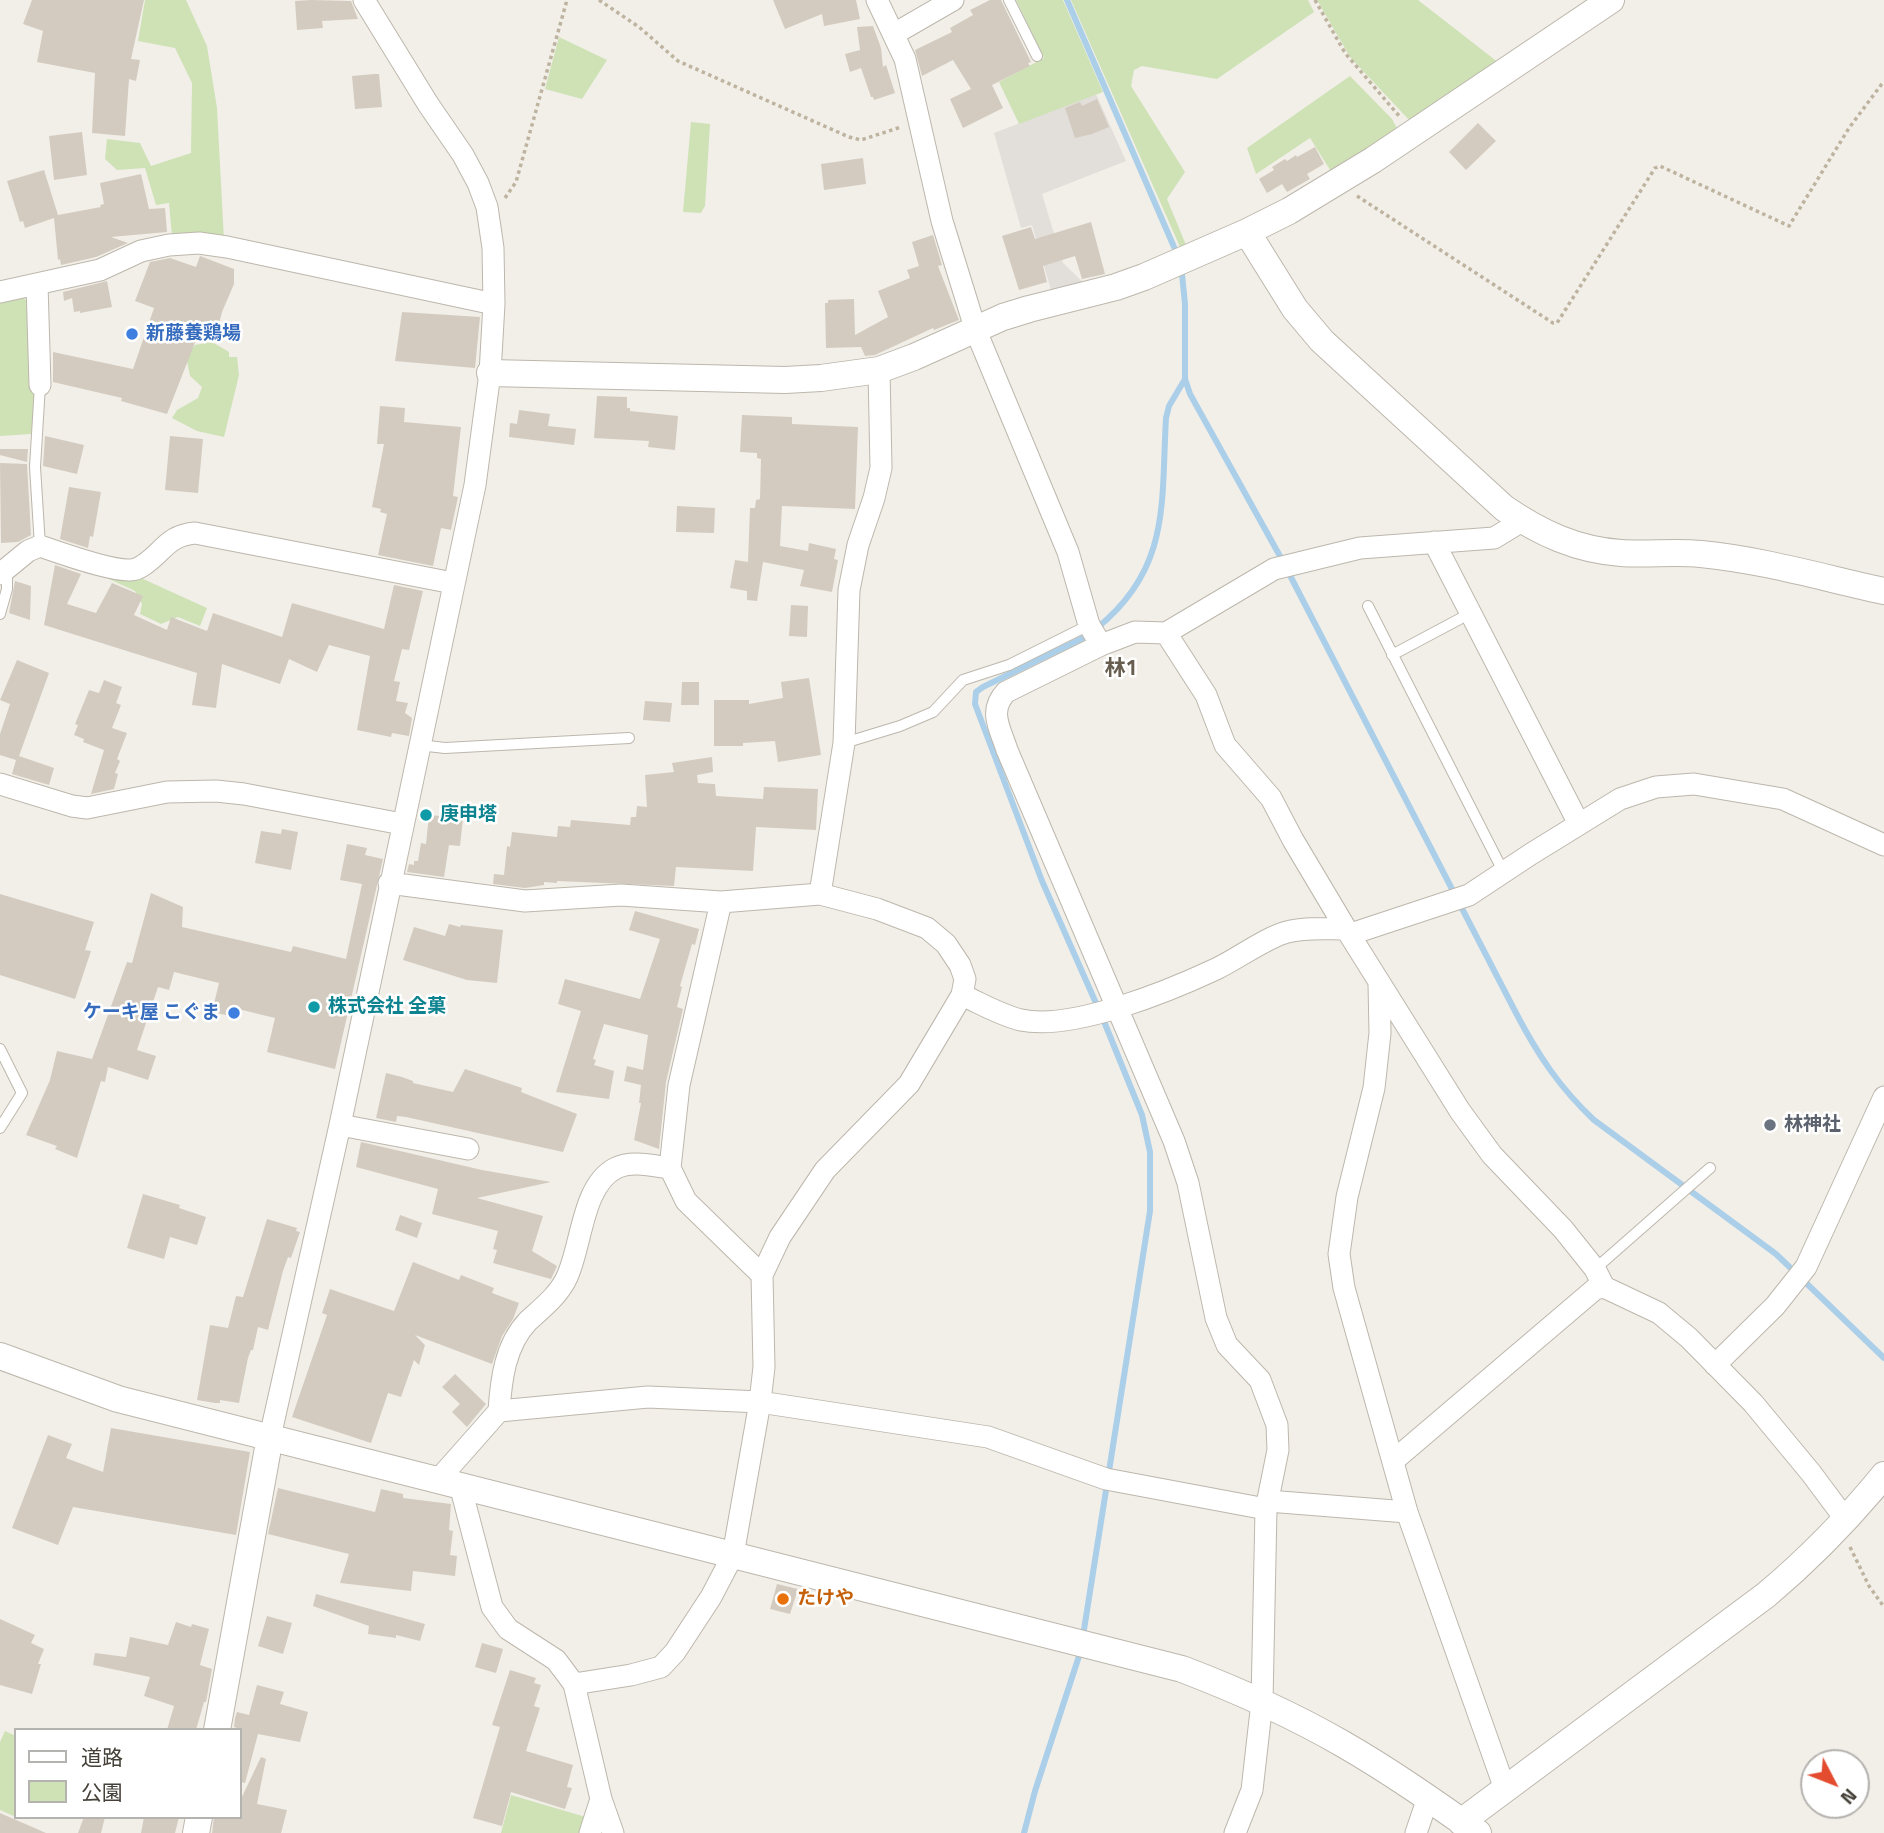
<!DOCTYPE html>
<meta charset="utf-8">
<style>
body{margin:0}
#map{position:relative;width:1884px;height:1833px;overflow:hidden;background:#f2efe9;font-family:"Titillium Web","Noto Sans JP",sans-serif}
canvas{display:block}
.legend{position:absolute;left:14px;top:1728px;width:228px;height:91px;box-sizing:border-box;background:#fff;border:2px solid #b5b3af;margin:0;padding:9px 12px;list-style:none;font-size:21px;color:#454038}
.legend li{display:flex;align-items:center;gap:14px;height:35px}
.legend b{width:35px;border:2px solid #b5b3af}
.north{position:absolute;left:1800px;top:1749px;width:70px;height:70px;box-sizing:border-box;background:#fff;border:2px solid #b5b3af;border-radius:50%;rotate:132deg;font-size:19px;font-weight:700;line-height:28px;text-align:center;color:#454038}
.north::after{content:'';display:block;margin:auto;width:24px;height:32px;background:#e34c2f;clip-path:polygon(50% 0,100% 100%,50% 72%,0 100%)}
</style>
<div id="map">
<canvas width="1884" height="1833"></canvas>
<ul class="legend">
<li><b style="height:9px;background:#fff"></b>道路</li>
<li><b style="height:19px;background:#cee2b6"></b>公園</li>
</ul>
<div class="north">N</div>
</div>
<script>
const g = document.querySelector('canvas').getContext('2d');
g.lineJoin = 'round';
function fillPath(path, color) { g.fillStyle = color; g.fill(path, 'evenodd'); }
function strokePath(path, color, width, dash) { g.strokeStyle = color; g.lineWidth = width; g.lineCap = dash ? 'butt' : 'round'; g.setLineDash(dash || []); g.stroke(path); }
function write(font, color, halo, rows, align = 'center') {
  g.font = font + ' "Titillium Web","Noto Sans JP",sans-serif'; g.lineWidth = 5; g.setLineDash([]); g.textBaseline = 'middle'; g.strokeStyle = halo; g.fillStyle = color; for (const [text, x, y, turn = 0] of rows) {
    g.save(); g.translate(x, y); g.rotate((+turn || 0) * Math.PI / 180); g.textAlign = isNaN(turn) ? turn : align; if (halo) g.strokeText(text, 0, 0); g.fillText(text, 0, 0); g.restore();
  }
}
const industrial = new Path2D(`
 M1096,94L1126,161L1042,194L1063,263L1083,282L1051,290L1032,225L1021,228L994,133Z`);
const green = new Path2D(`
 M145,0H186L207,46L217,108L224,240L172,236L169,203L156,205L145,168L117,170L105,159L107,139L140,143L151,166L191,153L192,83L175,48L138,41Z
 M1016,0H1063L1103,92L1019,124L999,82L1044,58Z
 M1071,0H1308L1314,12L1217,79L1142,66L1134,70L1131,86L1185,172L1167,199L1186,245L1180,247Z
 M1317,0H1418L1499,63L1410,121L1350,57Z
 M559,37L607,60L582,99L545,89Z
 M1350,76L1392,119L1398,130L1332,173L1310,138L1256,174L1247,148Z
 M691,122L710,124L705,206L701,213L683,212Z
 M20,295L27,301L30,315L35,404L31,434L0,436V299Z
 M212,342L229,352V357H237L239,375L224,437L197,431L172,418L177,410L198,398L202,387L190,376L186,356L195,345Z
 M110,575L141,578L207,608L200,626L178,617L161,624L140,614L142,604L135,591L109,579Z
 M5,1731L16,1736V1817L0,1810V1742Z
 M511,1795L589,1818L584,1833H501Z`);
const stream = new Path2D(`
 M1067,0L1174,247
 M1182,274L1185,304V379L1190,394L1281,558L1516,1013C1538,1055 1559,1087 1594,1120L1776,1254L1884,1358
 M1097,628C1171,568 1161,503 1166,418L1169,406L1185,379
 M1083,1636L1150,1211V1152L1142,1115L1103,1019L1042,881L975,704L976,692L983,687L1089,635
 M1024,1833L1035,1791L1081,1650`);
const building = new Path2D(`
 M32,0H144L131,59L140,60L136,81L129,79L125,136L92,133L95,73L37,62L43,31L23,24Z
 M311,0L351,1L358,19L322,21L323,28L297,30L295,1Z
 M773,0H856L860,19L824,26L822,14L785,29Z
 M990,0H1001L1031,62L1028,63L1030,66L992,85L1003,108L963,128L950,99L971,89L953,60L922,76L915,50L952,32L950,28L973,15L970,10Z
 M873,26L881,48L883,67L886,65L895,93L874,100L873,97H871L861,68L850,72L845,54L860,50L857,27Z
 M374,74H379L382,107L355,109L352,76Z
 M1097,99L1109,127L1092,134L1075,138L1065,108L1080,102L1082,106Z
 M1478,123L1496,141L1466,170L1449,152Z
 M82,132L87,175L54,180L49,136Z
 M1315,147L1324,164L1307,174L1310,179L1287,192L1282,184L1267,193L1259,179L1274,170L1272,167L1285,159L1287,161L1296,155L1297,157Z
 M863,158L866,184L824,190L821,164Z
 M44,170L58,215L101,207L100,205L104,204L100,183L141,174L149,209L165,208L167,232L111,237L128,243L96,257L61,265L60,259L58,260L54,218L25,228L23,221L20,222L7,181Z
 M1091,222L1105,274L1082,279L1075,256L1043,266L1047,282L1019,290L1002,236L1031,227L1035,239Z
 M933,235L942,265L938,266L959,320L934,330L933,328L875,355L865,356L861,347L826,348L825,303H828V300L854,299L855,335L888,317L878,291L910,278L907,270L919,266L912,242Z
 M200,256L234,269V284L222,312L215,340L205,337L203,342L196,340L167,414L121,401L122,398L53,382V352L133,369L154,308L135,301L150,262L170,258L196,267Z
 M107,281L112,307L80,313V311L74,312L72,298L64,301L63,292Z
 M402,312L480,317L475,368L395,361Z
 M597,396L627,397V408H630V411L678,416L675,450L648,447L649,441L594,438Z
 M380,406L405,408L404,422L461,427L453,496L458,497L451,530L441,528L433,566L378,555L387,514L380,512L381,509L372,507L384,444H377Z
 M519,410L550,414L548,426L576,429L574,445L509,437L510,423L517,424Z
 M742,415L792,417V424L858,427L855,509L782,506L780,546L808,551L809,543L836,549L834,559L838,560L832,592L800,586L804,570L763,562L757,601L747,600V591L730,588L735,560L748,562L750,508H755L756,500L760,499L761,459L757,458V453L740,452Z
 M45,436L84,445L77,474L43,466Z
 M170,436L203,439L198,493L165,490Z
 M0,449H28L27,462L0,455Z
 M0,463L27,464L31,535L18,542L1,543Z
 M69,487L101,492L93,537L90,536L88,548L60,539Z
 M677,506L715,508L714,533L676,532Z
 M55,565L81,574L67,604L96,613L112,583L143,596L134,615L167,630L171,617L207,631L213,613L282,637L292,603L384,629L394,585L423,591L409,650L402,649L394,681L400,682L396,701L408,703L405,713L412,718L409,736L392,733L391,737L357,730L370,656L329,645L317,672L289,659L280,684L222,664L216,708L192,705L197,673L44,625Z
 M15,581L31,586L30,620L9,613Z
 M791,605L808,606L807,637L789,636Z
 M17,660L49,673L19,756L54,768L49,785L12,774L16,760L0,755V734L10,704L0,700Z
 M809,678L821,755L778,762L775,741L743,743V746H714V700H749V704L783,698L781,682Z
 M104,680L122,687L116,703L121,705L112,728L127,733L117,759L120,761L115,773L118,774L114,789L91,794L104,750L83,742L84,739L74,735L78,725L75,724L89,690L99,693Z
 M682,682H699V705H681Z
 M645,701L672,703L670,722L643,720Z
 M712,757L713,772L697,775L698,783L715,784L716,796L763,799L764,787L818,789L816,830L756,827L753,871L676,867L674,886L557,881V883L544,882V885L525,888L493,884L494,874L504,875L507,846L510,847L512,832L557,837L558,826L570,827L571,820L630,825L631,817H636L637,806L647,807L645,775L674,772L672,763Z
 M429,815L463,818L460,846L449,845L444,877L407,872L409,864L414,865V861H418L421,843L426,844Z
 M282,829L298,832L291,870L255,863L261,831L281,834Z
 M347,844L367,848L365,855L383,859L335,1069L267,1052L275,1018L238,1009L235,1017L212,1012L219,983L174,972L169,990L158,987L137,1050L156,1056L148,1080L108,1067L105,1082L101,1081L77,1158L55,1149L57,1146L26,1135L50,1080L57,1051L92,1059L127,962L132,963L151,893L183,907L182,927L291,952L293,946L346,959L362,884L340,880Z
 M0,894L94,922L85,950L91,951L75,999L0,975Z
 M635,911L699,929L695,945L692,944L680,986L682,987L677,1007L683,1009L666,1082L659,1149L634,1140L641,1103H639L641,1085L624,1081L627,1066L643,1070L648,1035L604,1024L593,1059L596,1060L594,1065L614,1071L609,1099L556,1092L581,1011L558,1004L565,979L640,999L660,939L629,930Z
 M449,924L460,927L461,925L503,930L497,983L467,980L403,960L414,927L445,936Z
 M465,1069L522,1088L521,1092L577,1114L563,1152L406,1117L397,1116L396,1122L376,1118L386,1073L402,1077L413,1081V1083L453,1092Z
 M361,1142L482,1170L551,1182L477,1198L543,1216L532,1251L557,1266L551,1279L493,1263L497,1250L493,1249L498,1231L432,1214L438,1189L356,1167Z
 M143,1194L180,1205L179,1208L206,1217L197,1245L170,1237L164,1259L127,1248Z
 M400,1215L422,1223L417,1238L395,1230Z
 M267,1219L297,1228L296,1231L300,1232L291,1258L288,1257L283,1271L268,1330L258,1327L253,1350H251L248,1358L239,1403L220,1400V1403H215L197,1400L210,1325L228,1328L236,1296L243,1297Z
 M413,1262L459,1280L461,1275L494,1288L492,1293L519,1303L513,1319L502,1336L492,1364L415,1335L425,1345L419,1365L414,1360L401,1397L388,1393L371,1443L292,1417L327,1315L322,1313L330,1289L394,1311Z
 M455,1374L486,1404L467,1427L452,1412L460,1404L442,1387Z
 M111,1428L250,1452L236,1535L73,1507L58,1545L12,1528L48,1435L72,1444L66,1458L103,1472Z
 M278,1488L375,1512L381,1489L403,1494V1498L451,1504L449,1530L453,1531L450,1555L457,1556L455,1576L413,1571L411,1591L340,1583L349,1554L268,1534Z
 M777,1584L798,1589L790,1614L770,1609Z
 M316,1594L425,1624L420,1641L396,1635V1638L368,1634L369,1626L313,1606Z
 M267,1616L292,1623L283,1654L258,1646Z
 M0,1619L35,1635L31,1643L44,1649L38,1664H41L32,1694L0,1685Z
 M176,1622L191,1627L192,1624L209,1629L200,1665L212,1669L206,1702H204L196,1730H167L174,1706L144,1696L150,1677L93,1665L95,1653L126,1657L130,1637L168,1645Z
 M482,1643L503,1649L496,1673L475,1667Z
 M510,1670L536,1678L534,1683L541,1685L534,1706L540,1708L526,1751L573,1765L567,1787L572,1788L565,1809L511,1792L502,1826L473,1818L500,1727L492,1725Z
 M257,1685L284,1692L280,1704L308,1712L300,1742L258,1734L245,1783L240,1782V1729L234,1727L235,1718L237,1712L249,1715Z
 M261,1757L266,1759L257,1804L287,1810L281,1833H212L214,1817H240V1801Z
 M0,1813L46,1833H0Z
 M84,1817H105L101,1833H78Z
 M144,1817H179L175,1833H141Z`);
const path = new Path2D(`
 M599,0L639,27L678,61L849,137L861,140L901,127
 M1315,0L1345,53L1400,117
 M1357,196L1553,323H1557L1655,168L1660,166L1789,226L1849,128L1884,81
 M505,198L516,182L567,0
 M1850,1547L1869,1586L1884,1607`);
const service = new Path2D(`
 M1009,0L1037,56
 M40,385L35,467L40,546
 M1368,606L1504,873
 M0,614L7,589V570
 M1392,655L1469,614
 M844,743L900,726L933,712L963,680L1009,665L1089,625
 M419,745L445,748L629,738
 M0,1049L22,1093L0,1128
 M1595,1269L1710,1168`);
const minor = new Path2D(`
 M877,0L905,59L942,221L976,331L1068,552L1089,625L1101,645L1135,632L1166,633L1274,569L1360,548L1494,538L1522,521
 M894,34L953,0
 M37,284L40,385
 M0,292L100,270L141,251L169,245L199,243L227,247L494,304
 M1434,542L1579,824
 M0,574L28,551L40,546C60,553 110,571 130,570C136,570 141,567 145,564C165,550 167,536 195,533L453,583
 M1166,633L1206,695L1225,745L1271,798L1293,840L1346,929L1460,1111L1492,1155L1563,1229L1595,1269L1604,1287L1595,1289L1393,1461
 M1101,645L1006,692C988,711 1000,728 1007,750L1174,1141L1188,1183L1216,1318L1227,1345L1260,1380L1277,1425L1278,1450L1266,1509L1262,1702L1252,1790L1235,1833
 M0,784L72,806L87,808L167,792L216,791L244,794L402,824
 M389,883L525,901L621,895L721,902L820,894L877,909L927,928L946,944L960,965L965,979L962,995L909,1084L825,1170L780,1237L762,1275L764,1367L760,1402L733,1555L711,1597L675,1652L661,1667L631,1675L574,1684
 M820,894L844,743L849,590L858,545L874,498L881,468L879,370
 M721,902L679,1085L670,1168L686,1201L762,1275
 M1351,934L1469,895L1531,854L1620,799L1656,787L1694,784L1783,799L1884,845
 M1379,984L1380,1033L1374,1088L1347,1197L1339,1254L1344,1288L1407,1512L1505,1789
 M962,995C982,1004 1000,1015 1021,1020C1072,1031 1169,991 1216,969C1237,959 1267,937 1287,932C1306,927 1327,929 1346,929
 M340,1125L468,1149
 M1604,1287L1659,1313L1689,1338L1753,1403L1811,1473L1846,1520
 M1715,1365L1775,1306L1806,1267L1884,1097
 M499,1411C501,1380 505,1345 528,1321C542,1308 559,1295 567,1277C582,1245 582,1185 616,1168C632,1160 654,1166 670,1168
 M270,1437L340,1125L475,485L490,373L494,304L493,248L487,207L478,183L463,155L428,104L364,0
 M438,1480L499,1411L648,1397L760,1402L988,1437L1106,1479L1266,1509
 M460,1485L492,1607L508,1629L556,1660L574,1684L601,1799L613,1833
 M1268,1501L1407,1512
 M590,1833L601,1799
 M1416,1833L1428,1798`);
const tertiary = new Path2D(`
 M1247,232L1295,309L1322,341L1504,508C1540,533 1577,550 1621,553C1648,555 1675,551 1701,554C1763,560 1824,578 1884,591
 M490,373L785,380L821,378L879,370L914,357L1003,317L1029,309L1116,287L1144,277L1247,232L1289,211L1373,160L1611,0
 M0,1356L118,1399L1182,1669C1237,1690 1291,1714 1343,1744C1390,1771 1434,1802 1478,1833
 M217,1730L270,1437
 M1461,1822L1766,1595C1810,1558 1848,1519 1884,1475
 M196,1833L199,1817`);
const markers = [
 [132,334,7,"#3f7fe0"],
 [426,815,7,"#0f9aa8"],
 [314,1007,7,"#0f9aa8"],
 [234,1013,7,"#3f7fe0"],
 [1770,1125,7,"#6b7280"],
 [783,1599,7,"#e8710a"]
];
const shopNames = [
 ["新藤養鶏場",146,334],
 ["ケーキ屋 こぐま",220,1013,"right"]
];
const cultureNames = [
 ["庚申塔",440,815],
 ["株式会社 全菓",328,1007]
];
const worshipNames = [
 ["林神社",1784,1125]
];
const foodNames = [
 ["たけや",797,1599]
];
const neighbourhoodNames = [
 ["林1",1121,670]
];
fillPath(industrial, '#e2deda');
fillPath(green, '#cee2b6');
strokePath(stream, '#abcfe9', 6);
fillPath(building, '#d3cbbf');
strokePath(service, '#bdb7ac', 12);
strokePath(minor, '#bdb7ac', 23);
strokePath(tertiary, '#bdb7ac', 28);
strokePath(path, '#bdb39f', 3.5, [3.5, 3.5]);
strokePath(service, '#fff', 10);
strokePath(minor, '#fff', 21);
strokePath(tertiary, '#fff', 26);
for (const [x, y, r, color] of markers) { const dot = new Path2D(); dot.arc(x, y, r, 0, 2 * Math.PI); g.fillStyle = color; g.fill(dot); strokePath(dot, '#fff', 2.5); }
write('bold 19px', '#366cbe', '#fff', shopNames, 'left');
write('bold 19px', '#0d838f', '#fff', cultureNames, 'left');
write('bold 19px', '#5b616d', '#fff', worshipNames, 'left');
write('bold 19px', '#c56008', '#fff', foodNames, 'left');
write('bold 21px', '#675e50', '#fff', neighbourhoodNames);
</script>
